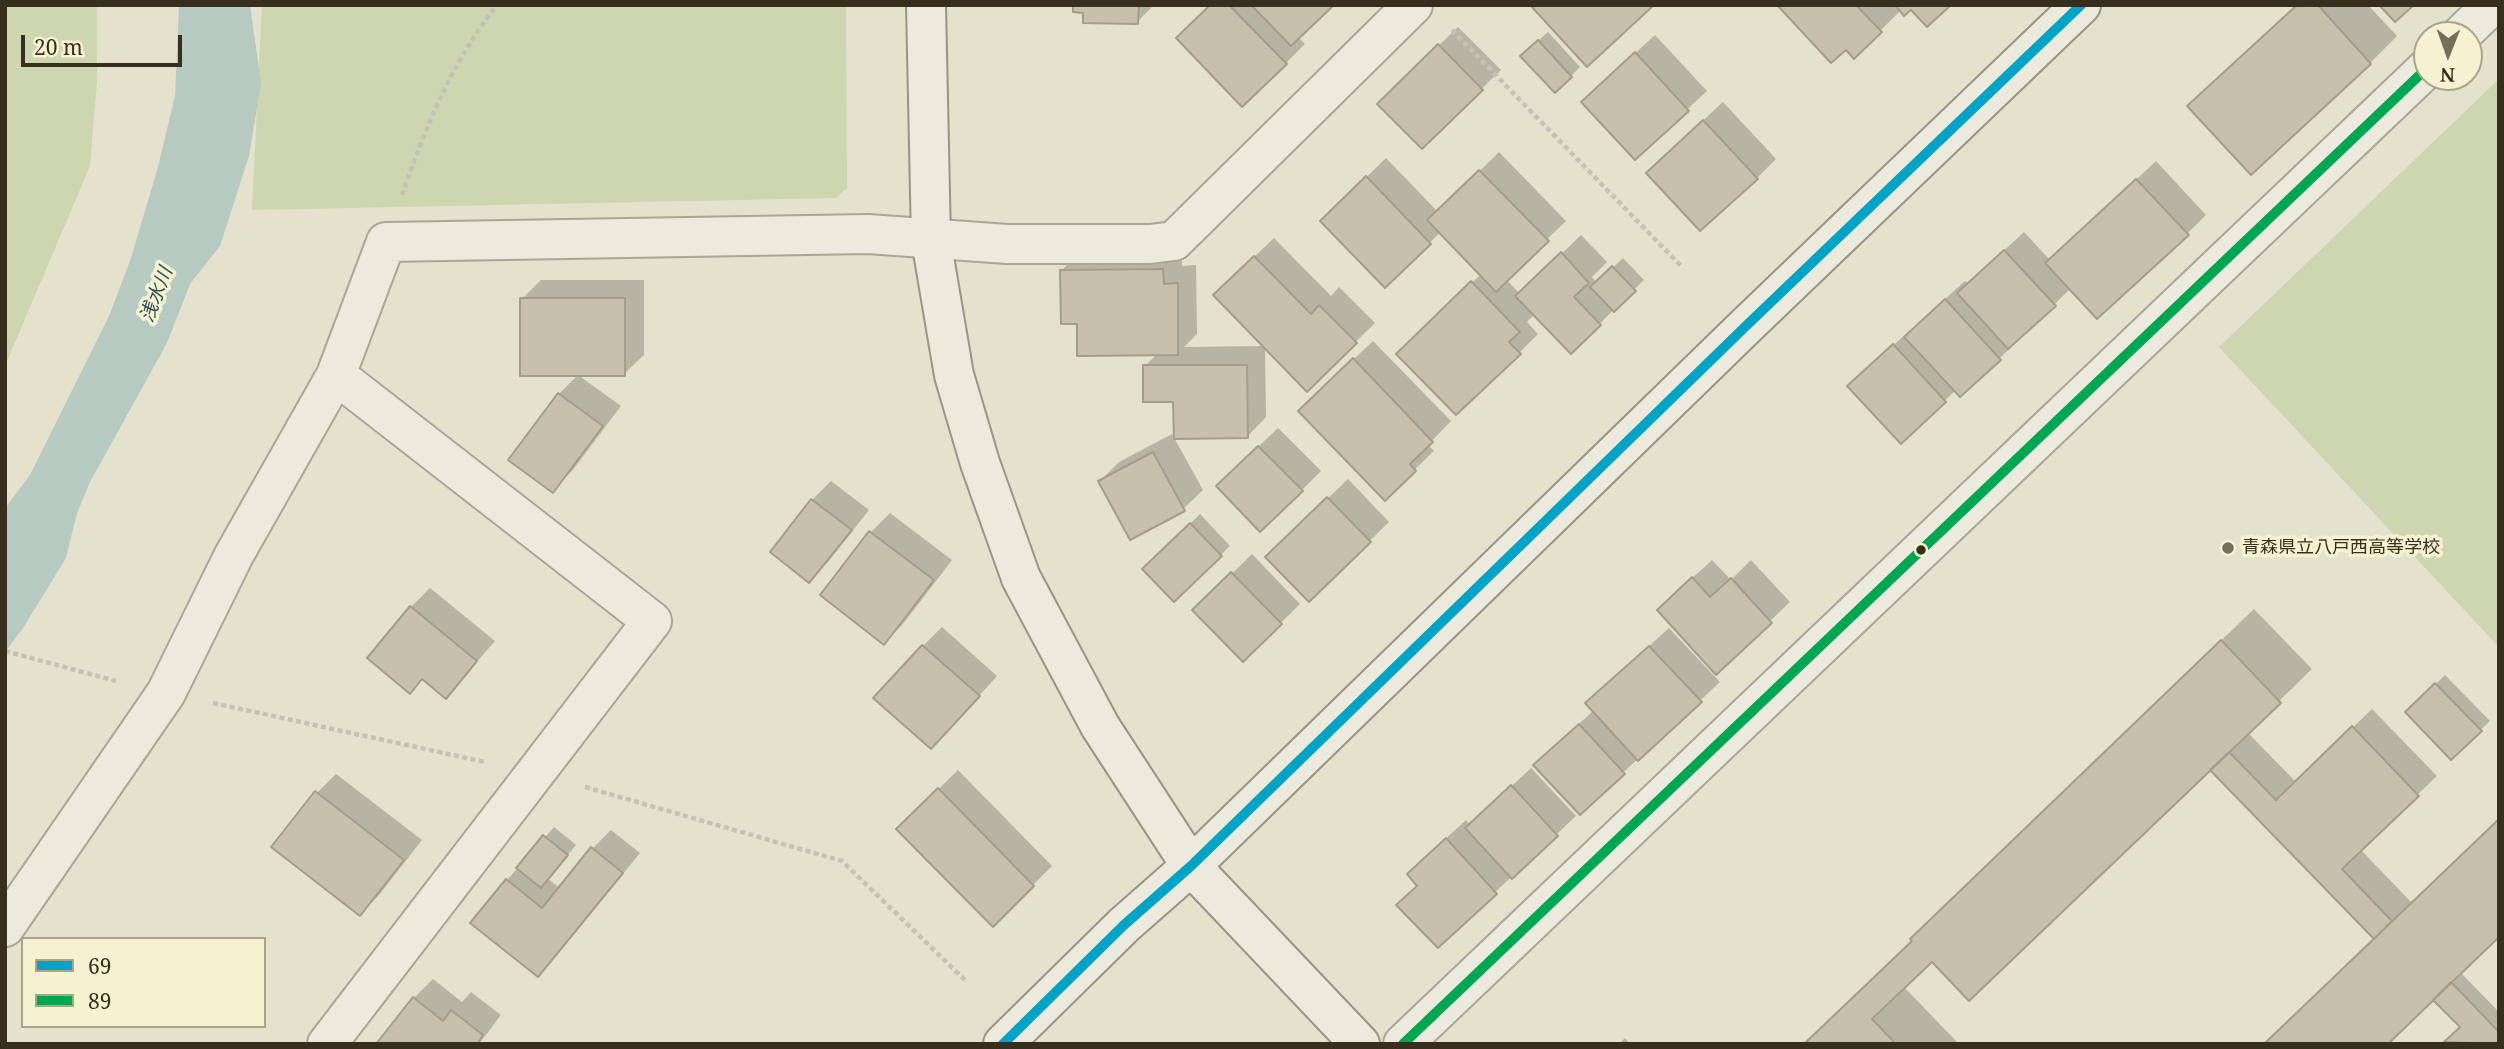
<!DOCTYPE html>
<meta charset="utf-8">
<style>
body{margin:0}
#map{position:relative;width:2504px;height:1049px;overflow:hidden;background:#e4e2cc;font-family:"Noto Serif",serif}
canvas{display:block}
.frame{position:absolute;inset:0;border:7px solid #372f1d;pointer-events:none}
.legend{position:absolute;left:21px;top:937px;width:245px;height:91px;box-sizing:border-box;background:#f5f2d1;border:2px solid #a9a489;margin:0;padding:9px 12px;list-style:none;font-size:21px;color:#372f1d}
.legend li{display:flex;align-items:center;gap:14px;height:35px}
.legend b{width:35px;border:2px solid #a9a489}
.north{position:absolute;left:2413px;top:21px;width:70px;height:70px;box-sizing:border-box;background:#f5f2d1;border:2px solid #a9a489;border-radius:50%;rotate:181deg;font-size:19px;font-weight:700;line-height:28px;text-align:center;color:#372f1d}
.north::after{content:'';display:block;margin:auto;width:24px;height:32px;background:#746e5a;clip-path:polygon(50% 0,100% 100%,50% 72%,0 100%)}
.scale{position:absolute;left:21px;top:35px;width:161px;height:32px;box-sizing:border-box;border:4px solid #372f1d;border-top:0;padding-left:9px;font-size:21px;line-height:24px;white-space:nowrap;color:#372f1d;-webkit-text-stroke:5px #f5f2d1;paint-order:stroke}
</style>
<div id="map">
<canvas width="2504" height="1049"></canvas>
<div class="frame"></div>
<ul class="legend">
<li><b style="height:9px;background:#03a3c5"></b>69</li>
<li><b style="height:9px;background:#00a651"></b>89</li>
</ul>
<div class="north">N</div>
<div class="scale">20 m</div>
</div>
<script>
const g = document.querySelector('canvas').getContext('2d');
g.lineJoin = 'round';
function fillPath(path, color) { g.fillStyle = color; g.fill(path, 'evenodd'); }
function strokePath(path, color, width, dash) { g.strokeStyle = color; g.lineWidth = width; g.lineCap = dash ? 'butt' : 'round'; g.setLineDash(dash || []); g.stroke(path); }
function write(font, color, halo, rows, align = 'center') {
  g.font = font + ' "Noto Serif","Noto Sans JP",serif'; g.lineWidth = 7; g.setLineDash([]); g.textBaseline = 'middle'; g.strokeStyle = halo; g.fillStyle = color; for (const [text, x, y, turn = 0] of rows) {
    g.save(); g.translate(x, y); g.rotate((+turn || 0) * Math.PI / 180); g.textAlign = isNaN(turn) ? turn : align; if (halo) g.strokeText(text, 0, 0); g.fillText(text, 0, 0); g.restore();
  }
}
const green = new Path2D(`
 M5,5H97V82L90,166L5,366Z
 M262,5H846L847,188L836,198L252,210Z
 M2499,79V647L2219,347Z`);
const water = new Path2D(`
 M179,5H250L261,83L249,156L220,246L190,284L167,343L90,482L77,513L66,558L23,628L5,652V508L30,475L110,314L131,258L158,167L175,96Z`);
const shadow = new Path2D(`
 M1075,5H1154L1137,22L1085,11Z
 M1211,5H1331L1298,37L1305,44L1286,63Z
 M1780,5H1948L1911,7L1901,10L1880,31L1846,47Z
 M2297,5H2368L2397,36L2370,63Z
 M1458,27L1501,70L1422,147L1398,85Z
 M1548,32L1580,67L1571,76L1532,46Z
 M1655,35L1707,91L1635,158L1603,83Z
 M1723,102L1776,159L1757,178L1667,154Z
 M1499,152L1566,221L1506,279L1520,294L1581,235L1607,262L1592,277L1597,283L1623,258L1644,280L1571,352L1535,314L1527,322L1538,334L1519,353L1399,354L1481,274L1441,232L1385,285L1322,221L1386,158L1438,212Z
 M2156,161L2206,215L2187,234L2071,288L1999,359L1956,390L1901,442L1869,367L1965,281L1968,284L2024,232L2050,260Z
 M1274,238L1331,296L1339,287L1375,323L1307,389L1265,346L1266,417L1247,437L1175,400L1145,366L1157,354L1078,322L1062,270L1081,251L1182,250V266L1196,265L1197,334L1184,347L1265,346L1234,276Z
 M541,280H644V355L624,374L522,299Z
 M1373,341L1451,421L1428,445L1434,451L1385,498L1319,392Z
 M578,375L621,406L572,471L553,490L559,394Z
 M1278,428L1321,471L1302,490L1237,467Z
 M1172,434L1203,490L1183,509L1100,481L1119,462Z
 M1348,479L1389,522L1309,600L1287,538Z
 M831,481L869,510L828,562L809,581L812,500Z
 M890,513L952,560L903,624L884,643L822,595L871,532Z
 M1200,514L1230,546L1174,600L1144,569Z
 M1252,554L1300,604L1243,660L1195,610Z
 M1712,560L1731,580L1751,560L1790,602L1716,672L1678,591Z
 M430,588L495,641L446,697L424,678L410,692L411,607Z
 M2254,609L2312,669L2247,732L2296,782L2372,709L2437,776L2360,849L2412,903L2376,938L2210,767L1932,959L1903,986L1959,1044H1806L1914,940L1944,907Z
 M942,627L997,676L950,728L923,646Z
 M1669,628L1720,682L1580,813L1555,746L1594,710L1607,684Z
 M2445,675L2490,721L2451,758L2407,712Z
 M1531,768L1576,816L1438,946L1419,885L1428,855L1466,820L1470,825Z
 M958,770L1052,866L993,925L898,829Z
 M336,774L422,840L379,895L360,914L317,793Z
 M554,827L576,845L548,879L560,888L592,849L611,830L640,853L557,955L538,974L507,880Z
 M2462,974L2499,1012V1044L2447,1042L2462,1027L2436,1000Z
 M433,979L462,1002L471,992L501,1015L479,1044H379L414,998Z
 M1625,1038L1630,1044H1619Z`);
const building = new Path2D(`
 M1073,5H1139L1138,24L1083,23V13L1073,12Z
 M1210,5H1229L1287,64L1242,107L1176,38Z
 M1251,5H1334L1291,46Z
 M1530,5H1654L1587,67Z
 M1777,5H1856L1882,32L1854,59L1846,50L1831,63Z
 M1895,5H1951L1927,27L1911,10L1904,16Z
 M2297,5H2318L2371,64L2251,175L2187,106Z
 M2379,5H2414L2395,22Z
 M1538,40L1572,77L1555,93L1520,56Z
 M1438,44L1483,90L1422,149L1377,104Z
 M1635,52L1689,111L1635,160L1581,102Z
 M1703,120L1758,179L1700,231L1646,173Z
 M1479,170L1549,241L1496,292L1427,220Z
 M1366,176L1431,244L1385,288L1320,221Z
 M2136,179L2189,235L2097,319L2045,263Z
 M2004,250L2056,306L2008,349L1957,293Z
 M1561,252L1589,283L1574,297L1601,325L1571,354L1515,296Z
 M1254,256L1311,314L1319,305L1357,343L1307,392L1213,295Z
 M1612,266L1636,291L1614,312L1590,287Z
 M1163,269L1164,284L1178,283V355L1077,356V324H1061L1060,270Z
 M1471,281L1520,332L1509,342L1521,354L1456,415L1396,354Z
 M520,298H625V376H520Z
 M1945,299L2001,360L1960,397L1904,337Z
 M1893,344L1946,402L1901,444L1847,386Z
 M1353,358L1433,442L1410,464L1416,471L1385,501L1298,411Z
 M1143,365H1247L1248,438L1174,439L1173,402H1143Z
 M558,393L603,426L553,493L508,460Z
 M1258,446L1303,491L1260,532L1216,486Z
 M1153,452L1185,511L1130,540L1098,481Z
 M1327,497L1371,542L1309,602L1265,557Z
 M811,499L852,530L809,583L770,552Z
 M1190,523L1222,556L1174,602L1142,569Z
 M869,531L934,580L884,645L820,595Z
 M1231,572L1282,624L1243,662L1192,610Z
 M1692,577L1710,597L1731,578L1772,623L1716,675L1657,610Z
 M410,606L477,661L446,699L422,679L410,694L367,658Z
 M2221,640L2281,703L1969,1001L1932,962L1872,1019L1896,1044H1804L1912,941L1910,939Z
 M922,645L980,696L931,749L873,698Z
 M1649,646L1702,702L1638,761L1585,703Z
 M2435,683L2482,731L2451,760L2405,712Z
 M1579,724L1625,774L1580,815L1533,765Z
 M2352,726L2419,796L2342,869L2392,921L2374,939L2210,770L2229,752L2276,800Z
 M1511,785L1558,836L1512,879L1465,828Z
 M938,788L1034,886L993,927L896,829Z
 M315,791L404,860L360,916L271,847Z
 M2499,819V937L2388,1044H2264Z
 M543,835L568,855L541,888L516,868Z
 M1446,838L1497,894L1438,948L1396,905L1417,886L1407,874Z
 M591,847L623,873L538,977L470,923L506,879L542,908Z
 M2451,982L2499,1032V1044L2444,1042L2460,1027L2433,1000Z
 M413,997L443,1021L451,1010L483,1035L477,1044H376Z`);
const path = new Path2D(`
 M1452,30L1683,268
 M402,195C425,128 453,60 497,5
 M5,651L116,681
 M213,703L485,762
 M585,787L842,861L967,982`);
const street = new Path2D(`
 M2461,35L2492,5
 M5,927L166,693L234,555L336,375L386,242L868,234L1007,244H1150L1174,241L1413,5
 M327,1044L652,621L336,375
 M1403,1044L2427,68`);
const secondary = new Path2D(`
 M926,5L931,240L954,375L980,463L1021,578L1100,726L1191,866L1360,1044
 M1003,1044L1124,925L1191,866L1747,325L2081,5`);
const bus1 = new Path2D(`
 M1003,1044L1124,925L1191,866L1747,325L2081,5`);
const bus2 = new Path2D(`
 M1403,1044L2427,68`);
const markers = [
 [2228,548,7,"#746e5a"],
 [1921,550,6,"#372f1d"]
];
const poiNames = [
 ["青森県立八戸西高等学校",2242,548]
];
const waterNames = [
 ["浅水川",157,295,-69]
];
fillPath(green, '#cdd6ae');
fillPath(water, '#b7cac2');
fillPath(shadow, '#0003');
fillPath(building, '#c7c0ad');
strokePath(building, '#a49d8b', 2);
strokePath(street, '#a9a695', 42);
strokePath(secondary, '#989585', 42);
strokePath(path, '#c4c2b4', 4.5, [5, 3.5]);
strokePath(street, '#eceadd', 38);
strokePath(secondary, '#eceadd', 38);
strokePath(bus1, '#03a3c5', 10);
strokePath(bus2, '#00a651', 10);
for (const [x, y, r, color] of markers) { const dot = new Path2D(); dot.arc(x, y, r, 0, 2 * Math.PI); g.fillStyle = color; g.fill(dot); strokePath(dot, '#f5f2d1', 2.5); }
write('18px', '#372f1d', '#f5f2d1', poiNames, 'left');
write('italic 19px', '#2c5056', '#f5f2d1', waterNames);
</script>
